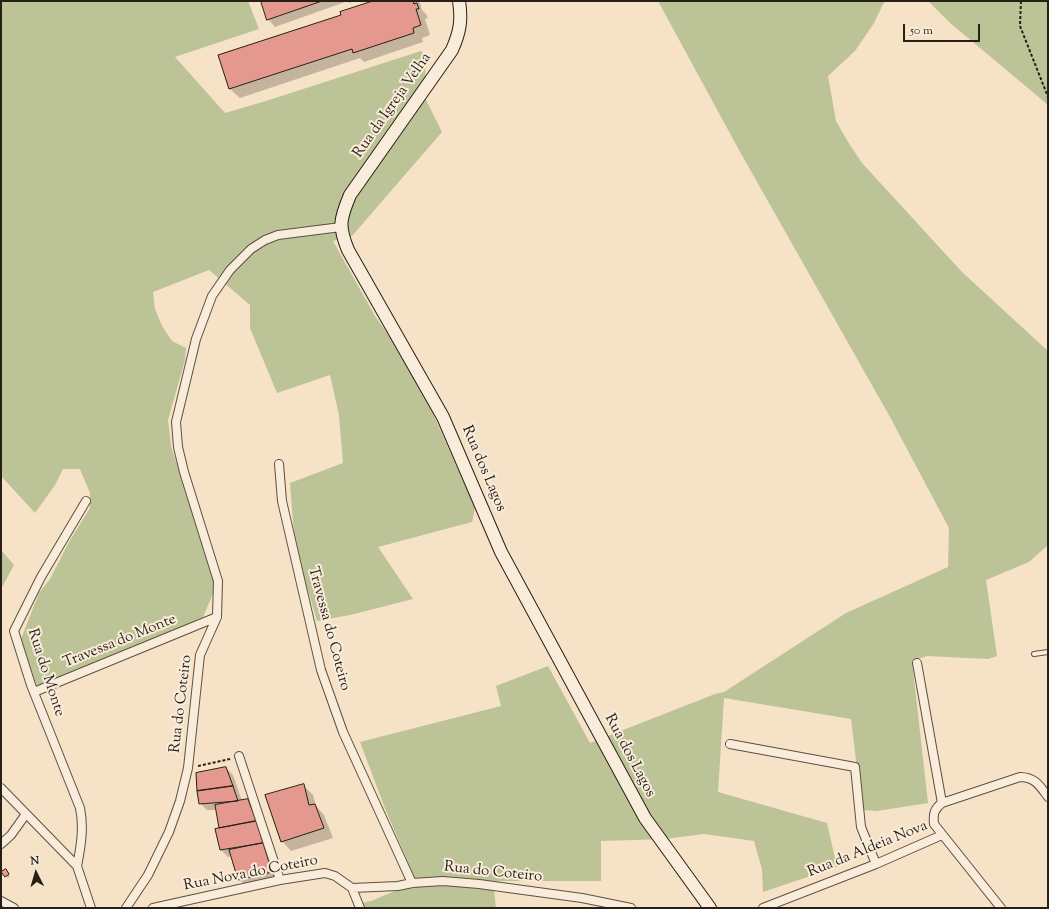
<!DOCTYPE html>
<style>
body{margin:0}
#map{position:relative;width:1049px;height:909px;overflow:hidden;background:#f6e2c6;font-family:"Sorts Mill Goudy",serif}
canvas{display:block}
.frame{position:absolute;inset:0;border:2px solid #281f16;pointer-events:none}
.north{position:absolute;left:16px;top:853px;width:40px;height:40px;-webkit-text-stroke:3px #f9ecda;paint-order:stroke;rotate:355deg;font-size:11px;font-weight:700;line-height:16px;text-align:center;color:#281f16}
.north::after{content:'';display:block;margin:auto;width:14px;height:18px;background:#281f16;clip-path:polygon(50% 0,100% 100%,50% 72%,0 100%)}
.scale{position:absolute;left:903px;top:24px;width:77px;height:18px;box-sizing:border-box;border:2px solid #281f16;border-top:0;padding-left:5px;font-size:12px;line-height:14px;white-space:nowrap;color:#281f16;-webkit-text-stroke:3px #f9ecda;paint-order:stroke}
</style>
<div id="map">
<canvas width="1049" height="909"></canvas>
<div class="frame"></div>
<div class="north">N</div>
<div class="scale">50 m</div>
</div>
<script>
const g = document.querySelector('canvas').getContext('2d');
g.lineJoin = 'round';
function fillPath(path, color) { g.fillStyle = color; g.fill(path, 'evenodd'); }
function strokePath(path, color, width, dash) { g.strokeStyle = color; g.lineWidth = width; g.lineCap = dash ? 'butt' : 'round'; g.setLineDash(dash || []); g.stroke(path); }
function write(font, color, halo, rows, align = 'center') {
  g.font = font + ' "Sorts Mill Goudy",serif'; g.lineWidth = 4; g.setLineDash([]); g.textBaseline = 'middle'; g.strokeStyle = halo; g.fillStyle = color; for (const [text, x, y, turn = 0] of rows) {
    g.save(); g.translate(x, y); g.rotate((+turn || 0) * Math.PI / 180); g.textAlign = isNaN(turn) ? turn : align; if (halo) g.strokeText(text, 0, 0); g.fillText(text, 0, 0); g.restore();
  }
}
const green = new Path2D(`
 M1,1H248L259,29L175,57L225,113L266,101L421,51L425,57L426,100L442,132L352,236L333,241L375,316L414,371L475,508L472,522L378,547L413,599L350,615L317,621L295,547L290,483L343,463L339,415L330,375L277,393L250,328V305L209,270L153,292L155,309L162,326L172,341L186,348L185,360L168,420L171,446L211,568L216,587L203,617L44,692L36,684L21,639L39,593L50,579L69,542L90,508V493L80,469H63L55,485L35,513L1,476Z
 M658,1H886L883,4L874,23L855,51L828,76L836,121L848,142L862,163L962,272L1048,351V545L1029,562L986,580L997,656L988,659L927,656L912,661L928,803L877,811L862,810L851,719L724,698L718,792L827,823L837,867L763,892L762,869L754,841L704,834L665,839L601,841V881H493L496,908H363L361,903L371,901L402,888L411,869L386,811L360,742L501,706L496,686L548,666L590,743L715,694L724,692L846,613L948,567L949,528L890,417L739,150Z
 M928,1H1048V110L1047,104L949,22Z
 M1,550L14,565L1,589Z`);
const shadow = new Path2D(`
 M262,1H355L349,3L348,1L275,27L268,19Z
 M377,1H418L420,3L422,10L426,14L428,18L425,19L430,35L422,38L423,42L364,62L360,58L240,98L230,89L219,56L342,15Z
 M226,768L233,775L242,801L248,800L255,808L278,879L246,886L239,879L232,856L228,857L221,850L216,830L220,829L217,810H207L200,803Z
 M303,785L313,795L316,806L324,815L333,838L291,851L282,841Z
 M8,872L10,876L8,878L6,876Z`);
const building = new Path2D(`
 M261,1H322L267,20Z
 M373,1H413L414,4L417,3L419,9H416L421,25L413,28L414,33L353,53L352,49L229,89L218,55L341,15L340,12Z
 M226,767L233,786L197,791L196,773Z
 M304,784L309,805L315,804L324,828L281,842L265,795Z
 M233,786L238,801L199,804L197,791Z
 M248,799L256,821L219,828L215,805Z
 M256,821L263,843L220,850L215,829Z
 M263,843L272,872L238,880L229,850Z
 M6,869L9,874L5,877L1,872Z`);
const path = new Path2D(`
 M1021,1L1020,26L1048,97
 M198,766L230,759`);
const lane = new Path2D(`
 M1034,654L1048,652`);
const street = new Path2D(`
 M279,464L282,501L321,670L343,732L412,883
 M917,663L942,803
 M34,692L217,617
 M730,744L855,767L861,827L876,864
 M239,756L280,880
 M1,788L77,866L91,908
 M1,844L11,835L26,814
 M77,866C81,846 84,827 80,808L31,685L14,631L41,577L86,501
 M352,888L398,886L412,883L443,881L479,884L582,898L631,908
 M352,888L360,908
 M1,901L14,908
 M126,908L148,875L169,832L180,801L188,768L200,655L217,617L218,581L184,472L178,447L176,422L196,339L212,296L230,270L251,249L265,240L278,235L341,227
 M153,908L280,880L325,873L335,876L352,888
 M763,908L876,864L942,835
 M1001,908L934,824C933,814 934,809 942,803L1020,777C1035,777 1040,786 1048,797`);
const secondary = new Path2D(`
 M459,1C462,20 460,32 452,50L350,195C340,219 338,226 348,250L443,417L501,552L645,818L710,908`);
const streetNames = [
 ["Rua da Igreja Velha",393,106,-55],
 ["Rua dos Lagos",483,469,67],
 ["Travessa do Coteiro",328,629,75],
 ["Travessa do Monte",120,642,-22],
 ["Rua do Monte",45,673,72],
 ["Rua do Coteiro",182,704,-83],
 ["Rua dos Lagos",629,756,62],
 ["Rua da Aldeia Nova",868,850,-22],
 ["Rua do Coteiro",493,873,6],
 ["Rua Nova do Coteiro",251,874,-11]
];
fillPath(green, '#bcc396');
fillPath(shadow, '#0003');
fillPath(building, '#e4988e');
strokePath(building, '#281f16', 1);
strokePath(lane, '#5c5042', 6);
strokePath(street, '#5c5042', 10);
strokePath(secondary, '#281f16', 14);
strokePath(path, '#281f16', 2, [3, 2]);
strokePath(lane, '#f9ecda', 4);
strokePath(street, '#f9ecda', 8);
strokePath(secondary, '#f9ecda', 12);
write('15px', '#281f16', '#f9ecda', streetNames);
</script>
